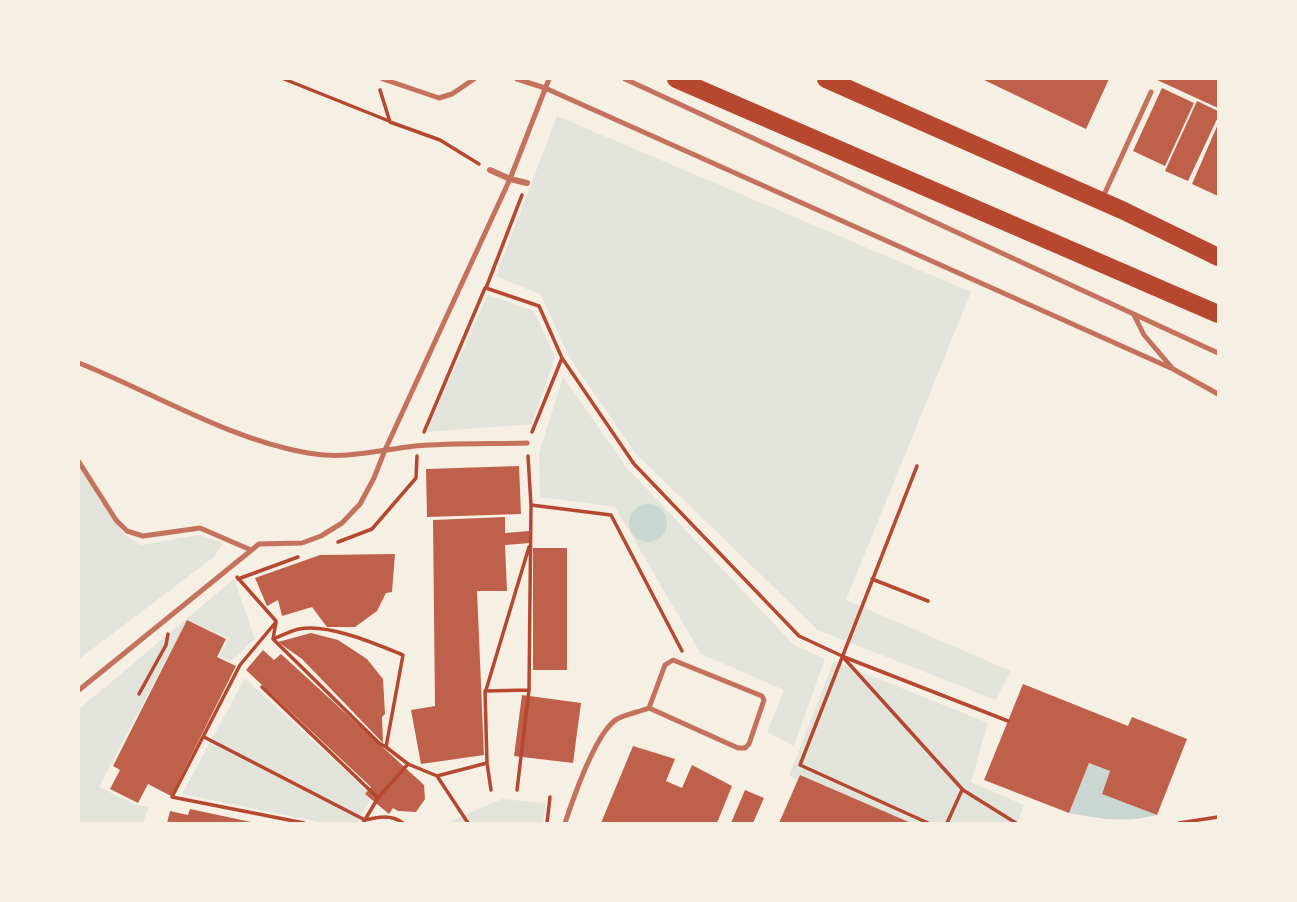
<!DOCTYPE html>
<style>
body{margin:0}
#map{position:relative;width:1297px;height:902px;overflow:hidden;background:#f6efe4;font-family:Cabin,sans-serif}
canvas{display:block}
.frame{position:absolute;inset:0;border:80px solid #f6efe4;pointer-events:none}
</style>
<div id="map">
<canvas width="1297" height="902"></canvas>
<div class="frame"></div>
</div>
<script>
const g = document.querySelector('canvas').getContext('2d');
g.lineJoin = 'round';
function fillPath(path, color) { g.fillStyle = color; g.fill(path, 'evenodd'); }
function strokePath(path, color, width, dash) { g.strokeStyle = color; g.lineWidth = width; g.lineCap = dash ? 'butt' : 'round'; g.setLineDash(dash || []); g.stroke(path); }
const green = new Path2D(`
 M557,116L971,292L846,600L1011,671L996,700L818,630L636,454L569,357L541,295L496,276Z
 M488,295L534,311L555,357L532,424L426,432Z
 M563,377L627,468L794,645L825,659L794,746L767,732L784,690L701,654L615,507L540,497L539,453Z
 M79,461L124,535L141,545L199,535L223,543L214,557L79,659Z
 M234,579L255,639L231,661L220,656L229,638L187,620L99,787L136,805L149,807L143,823H79V709Z
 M834,661L988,723L971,782L1024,805L1017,823H907L789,776Z
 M245,678L373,796L357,823H324L182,794Z
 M502,799L546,803L543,823H447Z`);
const water = new Path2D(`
 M629 523a19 19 0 1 1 38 0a19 19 0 1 1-38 0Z
 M1089,763L1110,771L1102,794L1157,815C1126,823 1100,819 1069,813Z`);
const building = new Path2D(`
 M982,79H1109L1086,129Z
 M1155,79H1218V108Z
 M1162,88L1194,103L1165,166L1133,151Z
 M1197,101L1218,111V117L1188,181L1165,171Z
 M1218,124V196L1192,184Z
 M519,466L521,514L427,517L426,469Z
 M505,517V533L529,531L530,543L505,545L507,591H477L484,755L421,764L411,710L435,706L433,520Z
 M533,548H567V670H533Z
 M395,554L392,592L386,593L377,611L355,627H327L312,607L282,616L278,600L267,606L255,578L320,555Z
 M187,620L226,639L217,657L236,666L171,796L148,784L138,803L110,789L120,770L113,766Z
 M311,633L338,640L367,659L383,679L385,714L382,717L383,743L302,659L278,642Z
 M263,650L274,660L281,654L424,785L425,799L416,812L398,811L393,808L389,814L365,794L371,787L246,670Z
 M1023,684L1128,726L1132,717L1187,739L1157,815L1102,794L1110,771L1089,763L1069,813L984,780Z
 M522,695L581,703L573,763L514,756Z
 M633,746L675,759L666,781L682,788L692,765L732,786L717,823H601Z
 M800,775L911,823H779Z
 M745,790L764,798L753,823H731Z
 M190,809L251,822V823H167L170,811L188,815Z`);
const path = new Path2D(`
 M284,79L389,121
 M380,90L390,122L440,140L479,164
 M522,195L486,288L539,306L562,358L532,432
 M562,358L634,464L799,636L842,656L963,790L1016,823
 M424,432L485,288
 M528,456L531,505L529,690
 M917,466L800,765L928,823
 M531,505L611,515L682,651
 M338,542L372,529L416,478L417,456
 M237,577L276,621
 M238,579L298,557
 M872,579L928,601
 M273,639L379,743L386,747
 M844,657L1008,721
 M262,687L378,798
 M486,690L529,547
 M139,694L166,645L168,634
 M204,737L365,820C378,817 391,814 403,823
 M437,776L487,763
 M491,790L487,763L485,691L529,690L517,790
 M304,823L172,797L240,665L276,622L273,639C281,636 290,631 299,629C328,623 376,644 403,655L386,747L408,764L437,776L468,823
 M363,823L378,798L408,764
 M547,823L550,797
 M947,823L962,790
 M1179,823L1218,817`);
const service = new Path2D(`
 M383,79L439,98L452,94L474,79
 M517,79L545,88L1173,369
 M625,79L1218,353
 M1103,197L1151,92
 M1134,315L1144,335L1173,369L1218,394
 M79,363C154,393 228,439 308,453C344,460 379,450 415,446C452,443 490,444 527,443
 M79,462L116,520L127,531L143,536L200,528L251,550
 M79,690L259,544L302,543L321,536L342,523L360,504L374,478L385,450L510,179L549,79
 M565,823C573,799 596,732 617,719C626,714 639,712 649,708L738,748H745L749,744L764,700L762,696L673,660L665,665L649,708`);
const pedestrian = new Path2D(`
 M490,170L510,179L527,183`);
const primary = new Path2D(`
 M676,79L1218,314
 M826,79L1124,211L1218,257`);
fillPath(green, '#e2e4dc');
fillPath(water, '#c9d6d2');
fillPath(building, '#bf614a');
strokePath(path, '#b5482f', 3.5);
strokePath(service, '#c5725c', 5);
strokePath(pedestrian, '#c5725c', 6);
strokePath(primary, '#b5482f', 18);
</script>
